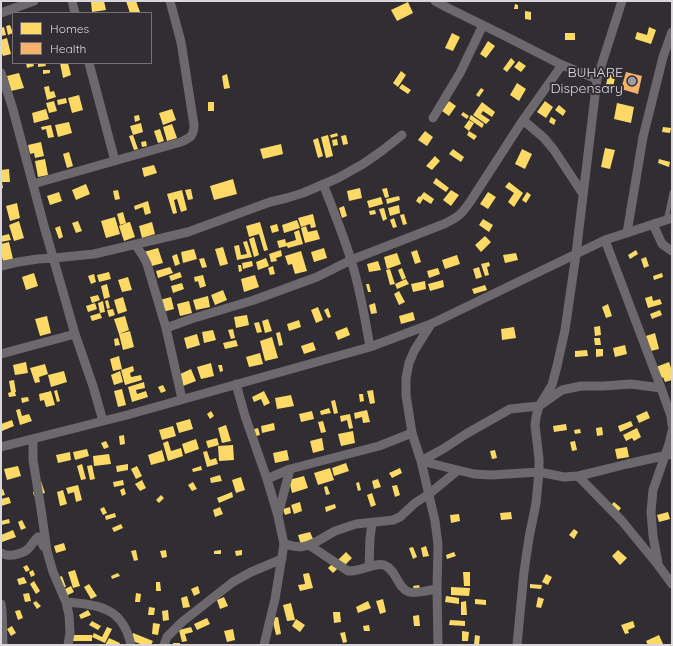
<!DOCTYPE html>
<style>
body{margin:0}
#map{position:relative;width:673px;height:646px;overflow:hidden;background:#312e33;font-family:Quicksand,sans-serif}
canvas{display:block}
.frame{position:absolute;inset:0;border:2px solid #dad7dc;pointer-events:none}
.legend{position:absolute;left:12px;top:12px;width:140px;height:52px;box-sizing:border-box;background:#322d34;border:1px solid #757177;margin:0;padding:5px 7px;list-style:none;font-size:12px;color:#dad7dc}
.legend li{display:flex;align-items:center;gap:8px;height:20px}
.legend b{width:20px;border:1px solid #757177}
</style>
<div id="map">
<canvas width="673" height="646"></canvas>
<div class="frame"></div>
<ul class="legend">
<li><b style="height:11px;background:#ffd966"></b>Homes</li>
<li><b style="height:11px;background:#f6b26b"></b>Health</li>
</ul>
</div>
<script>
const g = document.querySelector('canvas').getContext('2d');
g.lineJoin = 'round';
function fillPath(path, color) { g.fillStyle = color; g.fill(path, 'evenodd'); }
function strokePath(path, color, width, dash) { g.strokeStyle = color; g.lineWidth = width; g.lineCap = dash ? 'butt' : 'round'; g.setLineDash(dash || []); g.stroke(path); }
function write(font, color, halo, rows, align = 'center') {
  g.font = font + ' Quicksand,sans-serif'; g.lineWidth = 4; g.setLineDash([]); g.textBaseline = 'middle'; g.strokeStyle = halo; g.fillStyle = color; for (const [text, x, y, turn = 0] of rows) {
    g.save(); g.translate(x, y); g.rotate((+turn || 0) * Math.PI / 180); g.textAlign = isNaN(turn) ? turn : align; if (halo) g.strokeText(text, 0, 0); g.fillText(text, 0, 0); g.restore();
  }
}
const homes = new Path2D(`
 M99,1H104L106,10L92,12L91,2Z
 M126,1H136L140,12L130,13Z
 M408,2L413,13L397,21L391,10Z
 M515,4L518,5V9H514Z
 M525,11L531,12V20L525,19Z
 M10,25L13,33L8,35L6,26Z
 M4,27L6,35L1,36V28Z
 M649,27L656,30L651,44L635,39L637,32L647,35Z
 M452,33L460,37L453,51L445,48Z
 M565,33H575V40H565Z
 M7,38L11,54L3,56L1,51V40Z
 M488,41L495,46L486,58L480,54Z
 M511,58L515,62L507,72L503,69Z
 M519,61L526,66L521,72L514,67Z
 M26,63H33L34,66L27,68Z
 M38,63H45L46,66L38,67Z
 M60,63H68L71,75L63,78Z
 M610,67L617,69L613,87L606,85Z
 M43,70H50V73L43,74Z
 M401,71L406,75L398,87L393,83Z
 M19,73L24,88L11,91L7,76Z
 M227,74L230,88L224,89L222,76Z
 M517,83L526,89L519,101L510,95Z
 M402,84L411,90L408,94L399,88Z
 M49,86L50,92L54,91L56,97L47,100L44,87Z
 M481,88L484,90L479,97L476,95Z
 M79,95L83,110L72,113L68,98Z
 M66,98L67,103L58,105L57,100Z
 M54,101L57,111L49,113L46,103Z
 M449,101L456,106L449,116L442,111Z
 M545,101L553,107L546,118L537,112Z
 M208,102H214V111H208Z
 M482,102L495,112L492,117L483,111L481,114L490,120L486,124L473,115Z
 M617,103L634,107L631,123L614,119Z
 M559,105L566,111L563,116L555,110Z
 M46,109L49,119L34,123L32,113Z
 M172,109L176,120L163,125L159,113Z
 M463,112L469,116L467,119L461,115Z
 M139,115L140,120L135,122L134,116Z
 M471,115L484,124L482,128L469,119Z
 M551,117L556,120L554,125L549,122Z
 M469,120L474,123L469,131L464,127Z
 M69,122L72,133L58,137L55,125Z
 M141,123L143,132L133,135L138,149L134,150L129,136L133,135L130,126Z
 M172,124L177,138L167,141L163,127Z
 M51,125L54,137L48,138L46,129L42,130L41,127Z
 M663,127L671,128L670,133L662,132Z
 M160,129L164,141L158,143L154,131Z
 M425,131L433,137L427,146L418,140Z
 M469,131L477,136L474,140L467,135Z
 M337,133L338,136L331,138L330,135Z
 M328,135L333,156L326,158L321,137Z
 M346,135L348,144L343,145L341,136Z
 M318,138L323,156L318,158L313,140Z
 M337,139L338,145L333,146L332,140Z
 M146,141L147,146L142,147L141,142Z
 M41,142L44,156L35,158L34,153L30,154L28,145Z
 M281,144L283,154L263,159L260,149Z
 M605,148L615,150L610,169L601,167Z
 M453,149L464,157L461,162L449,154Z
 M522,149L532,154L525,169L515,164Z
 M69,152L73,166L67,168L63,154Z
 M435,156L440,161L432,170L426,166Z
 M45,159L48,175L38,177L35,161Z
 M659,159L670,162L669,167L658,163Z
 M154,165L157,173L144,177L142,168Z
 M9,169L10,182H2L3,188L1,189V170Z
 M436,178L449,188L446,192L433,183Z
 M233,179L237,194L214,200L210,186Z
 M509,182L523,193L514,207L508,202L514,193L505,187Z
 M86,184L90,194L76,200L72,190Z
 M360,188L362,198L349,201L347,191Z
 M387,188L389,197L385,198L382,189Z
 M191,189L193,199L188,200L185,190Z
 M118,190L120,199L115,200L113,191Z
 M182,190L187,210L181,212L177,199L174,200L177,213L173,214L167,194Z
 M451,190L459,195L451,206L443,200Z
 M59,192L62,201L50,205L47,196Z
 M424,192L434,199L431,204L423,199L420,204L416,201L419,196L420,197Z
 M488,192L496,197L488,209L480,204Z
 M527,192L531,195L526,203L522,200Z
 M399,196L400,200L387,204L386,199Z
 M381,197L383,204L369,208L367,201Z
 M148,201L151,213L145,215L143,207L135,210L134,206Z
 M17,203L20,218L10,221L6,206Z
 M399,205L400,213L390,216L388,208Z
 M344,206L347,216L342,218L339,208Z
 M384,208L387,219L383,221L379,209Z
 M375,210L376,214L370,215L369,211Z
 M123,212L126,223L120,225L117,214Z
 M313,214L316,227L311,228L310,224L301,227L298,218Z
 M404,214L407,224L403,225L400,215Z
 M115,217L120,234L106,238L101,221Z
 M394,218L397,227L393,228L390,220Z
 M483,219L493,225L489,232L479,225Z
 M297,220L300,228L284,233L282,225Z
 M19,221L24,238L14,241L9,225Z
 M78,221L82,231L76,233L72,223Z
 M129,222H130L135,237L124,241L119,226Z
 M152,222L155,234L142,238L139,226Z
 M260,222L268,250L264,251L259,234L249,237L246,226Z
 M277,224L279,231L272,233L270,226Z
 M60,226L63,237L59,239L55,228Z
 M306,226L308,232L317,230L320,239L305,243L301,228Z
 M299,230L303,244L288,248L287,246L279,248L277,241L285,239L286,243L296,240L294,232Z
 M9,234L11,240L1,242V236Z
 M485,236L491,242L481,252L475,245Z
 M254,237L259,255L254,257L249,239Z
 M247,241L252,257L237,260L234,246L239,245L241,255L247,254L243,242Z
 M9,242L13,259L3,261L1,253V244Z
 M223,247L228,264L220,266L215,249Z
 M158,248L163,263L148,267L144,252Z
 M324,248L327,258L314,262L311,252Z
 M194,249L197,259L183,263L181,252Z
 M281,250L282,256L276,258L277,261L271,262L269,254Z
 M417,250L421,262L415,264L411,252Z
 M636,250L638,254L630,259L628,255Z
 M301,251L307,271L295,274L292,264L288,265L285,256Z
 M397,253L401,264L387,269L384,257Z
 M516,253L518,260L505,263L503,255Z
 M177,254L180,264L175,266L172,256Z
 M457,255L460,264L445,269L442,260Z
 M646,257L649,266L644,268L641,259Z
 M204,258L207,267L202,268L199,259Z
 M266,258L269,266L258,270L256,262Z
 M252,261L253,266L243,269L242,263Z
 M378,261L381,270L369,272L367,264Z
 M489,262L490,266L487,267L489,275L485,276L481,264Z
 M238,265H241L242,271L239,272Z
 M273,266L275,274L270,275L268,268Z
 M170,267L173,273L158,278L156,271Z
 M479,267L482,277L476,279L473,269Z
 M402,268L406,278L402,280L398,270Z
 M438,268L440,274L429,278L427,271Z
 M390,269L395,284L390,285L386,270Z
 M109,272L111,279L99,282L97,275Z
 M180,272L182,277L171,281L169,276Z
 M34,273L38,286L26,290L22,277Z
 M662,273L663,277L654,280L653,276Z
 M94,274L96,282L91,284L88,276Z
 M203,275L206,286L200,288L198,281L195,282L194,277Z
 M255,275L259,287L244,292L241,279Z
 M128,277L132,290L122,292L118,280Z
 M406,279L409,284L397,289L395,284Z
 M443,280L444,287L430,291L428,284Z
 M425,281L426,289L413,292L411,284Z
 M182,283L184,289L173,293L171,286Z
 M107,284L110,297L104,299L101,286Z
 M366,284H369L371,292H368Z
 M485,285L487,290L474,294L472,289Z
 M223,290L227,300L215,305L211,295Z
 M399,291L405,302L399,305L394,294Z
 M98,295L100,300L92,303L90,297Z
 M208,296L210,307L196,310L193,300Z
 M652,296L653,301L660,299L662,304L648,308L645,298Z
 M123,297L127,311L118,314L114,300Z
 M171,297L174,309L159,313L156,301Z
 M108,300L110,308L107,309L105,301Z
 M103,301L105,312L100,313L98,303Z
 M189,301L192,313L180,316L177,304Z
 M95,303L97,309L88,312L86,306Z
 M375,303L377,313L371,314L369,305Z
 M608,304L612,316L606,318L602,307Z
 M318,307L323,320L316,323L311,310Z
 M328,308L331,317L328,318L324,310Z
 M113,309L115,315L109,317L107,310Z
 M660,310L662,315L652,319L650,314Z
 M413,312L415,320L401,324L399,316Z
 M100,313L102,318L92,321L90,316Z
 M247,315L249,325L236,328L234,317Z
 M47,316L51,333L40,336L35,319Z
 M125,316L129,330L119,334L114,319Z
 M268,319L272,331L265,333L262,321Z
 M299,320L301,327L289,331L287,324Z
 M259,322L262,332L257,333L254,323Z
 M600,326L601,335L595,336L594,327Z
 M347,327L350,335L338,340L335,332Z
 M514,327L516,338L502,340L501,329Z
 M233,329L235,338L231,339L228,330Z
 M213,330L216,340L204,343L202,332Z
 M130,331L134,347L123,350L119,334Z
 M280,332L283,345L279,346L276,333Z
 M655,333L659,349L651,351L646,336Z
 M197,334L200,345L187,349L184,338Z
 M272,337L278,358L265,361L260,341Z
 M118,338L120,345L115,346L114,339Z
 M594,338H600L601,345H595Z
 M236,340L238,346L225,349L223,343Z
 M313,342L316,350L304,354L301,346Z
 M625,345L627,354L615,357L613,348Z
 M596,349H603V356L596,357Z
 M587,350L588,356L575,357V351Z
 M260,353L263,364L249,367L246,357Z
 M119,356L122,369L113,371L110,359Z
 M26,362L28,373L15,375L13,365Z
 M669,362L672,371V380L665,382L663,377L662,378L656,367Z
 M211,363L214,376L201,379L197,367Z
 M45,364L48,374L39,377L40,382L35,383L30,368Z
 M218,365H222L223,371L220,372Z
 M133,366L134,371L130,373L131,377L141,375L142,380L125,385L121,370Z
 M191,369L196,381L183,386L178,375Z
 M64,371L67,382L51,387L48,375Z
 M120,371L123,382L114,385L111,375Z
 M14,380L16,392H15L16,396L9,397L8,393L11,392L9,381Z
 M144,382L145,388L136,390L137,394L146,391L148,397L132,402L128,387Z
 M163,385L166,391L161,393L158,387Z
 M122,389L126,405L118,407L114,391Z
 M57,390L60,401L57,402L54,391Z
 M373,390L375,403L370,404L367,391Z
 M51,391L55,405L46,407L44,400L40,401L39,394Z
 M264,391L270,403L264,406L261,399L254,402L252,397Z
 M359,394H363L364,401L360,402Z
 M291,395L294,406L277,409L275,398Z
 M28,397L29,401L22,403L21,398Z
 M335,400L338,413L334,414L331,401Z
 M329,408L331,413L321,415L320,411Z
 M20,409L22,416L29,414L32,421L20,425L16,410Z
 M367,410L370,422L363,423L362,417L355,419L354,413Z
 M211,411L214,416L210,419L207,414Z
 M312,411L314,419L301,422L299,414Z
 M647,411L650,418L639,423L636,416Z
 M350,414L353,428L349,429L347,420L341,422L340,416Z
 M190,419L193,429L179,433L176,423Z
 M12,420L14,426L2,431L1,424Z
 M323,421L326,432L321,433L318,422Z
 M631,421L633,426L620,432L618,426Z
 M274,423L275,430L262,433L261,426Z
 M566,424L567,430L554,432L553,426Z
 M226,425L231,441L222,443L218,428Z
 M173,426L176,436L162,440L159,430Z
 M602,427L603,435L597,436L596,428Z
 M258,428L260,435L249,438L247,431Z
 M637,428L641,437L634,441L632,438L626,441L623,435Z
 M580,429L581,433L575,434L574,430Z
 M353,431L355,443L341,446L338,434Z
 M124,435L125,444L120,445L119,436Z
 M217,438L219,445L208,448L206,441Z
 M322,438L324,450L313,453L310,441Z
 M196,439L199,449L185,454L182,444Z
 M106,441L109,447L104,449L101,443Z
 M168,441L171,451L181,448L183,456L168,461L163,443Z
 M575,441L577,450L572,451L570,442Z
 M233,445L234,460L219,461L218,446Z
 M627,447L629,457L617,459L615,449Z
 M87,449L89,456L75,460L73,452Z
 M162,450L165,461L151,465L148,455Z
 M287,450L289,460L275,463L273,453Z
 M495,450L497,458L492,459L490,451Z
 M207,451L210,460L216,458L218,464L207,467L203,452Z
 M70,452L71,460L58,463L56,455Z
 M109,454L111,464L94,466L93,456Z
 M346,463L349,471L334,476L332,468Z
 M82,464L86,479L81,480L77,466Z
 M128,464V470L117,472L116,466Z
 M92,465L95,479L90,480L87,466Z
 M18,466L21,476L7,480L4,469Z
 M137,466L142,476L136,479L131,469Z
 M201,466L202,470L193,472L192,469Z
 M330,468L334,480L318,485L314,473Z
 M400,468L402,473L392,478L389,473Z
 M220,475L222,481L211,483L210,478Z
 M304,476L308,488L292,493L289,480Z
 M241,477L245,490L236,493L232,480Z
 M378,479L381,487L374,489L372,481Z
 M123,480L124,485L114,487L113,482Z
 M142,480L146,488L140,491L135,484Z
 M41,481L45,493L34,496L33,492L40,490L37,482Z
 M193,482L197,489L192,491L188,485Z
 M359,482L361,490L358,491L356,483Z
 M78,485L82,500L76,502L74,492L68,494L66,488Z
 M397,485L400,495L395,497L392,486Z
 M327,486L330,494L326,495L324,487Z
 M124,488L126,494L122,496L120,490Z
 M3,489L5,495L1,496V490Z
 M63,490L67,504L60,506L57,492Z
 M232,492L233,497L219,503L217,498Z
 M372,493L376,505L371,507L367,495Z
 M161,495L164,498L159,503L156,500Z
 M9,497L11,503L1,506V499Z
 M300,502L302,511L294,514L291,505Z
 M614,502L621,508L617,513L610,506Z
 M335,504L336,508L326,512L325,507Z
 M104,507L107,513L103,515L100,509Z
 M220,507L223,514L215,517L213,510Z
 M290,507L291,513L285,515L283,509Z
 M511,512L512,519L501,520L500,513Z
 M668,512L670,519L659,522L657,515Z
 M115,513L116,517L106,520L105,516Z
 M459,514L460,521L451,523L450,515Z
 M9,519L10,523L1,525V521Z
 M22,520L26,528L21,530L18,522Z
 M121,524L123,528L114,532L112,528Z
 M574,529L578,532L574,539L569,535Z
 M13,530L16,537L2,542L1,539V535Z
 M310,532L314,541L301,545L298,535Z
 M64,543L66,550L56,553L54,546Z
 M426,546L429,556L423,557L421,548Z
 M413,547L417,557L413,559L409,548Z
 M136,550L138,560L134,561L131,551Z
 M166,550L167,557L162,558L160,551Z
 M221,550V554H214V551Z
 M242,550V555L236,556L235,551Z
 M618,550L627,558L620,565L612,556Z
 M346,552L352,558L344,566L338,560Z
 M454,552L456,556L447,559L446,555Z
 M335,561L340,566L333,573L328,568Z
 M27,565L30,570L26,572L23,567Z
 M33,570L35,575L31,577L29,572Z
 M75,570L80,586L73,588L68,572Z
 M463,572H470V586H464Z
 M118,573L120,576L112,579L111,576Z
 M309,573L313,588L300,591L298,585L305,584L303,574Z
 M546,574L552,577L548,585L542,582Z
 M62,576L66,587L60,588L57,578Z
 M24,577L27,583L19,585L17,579Z
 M34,581L40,591L36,594L30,584Z
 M156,582H160L161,591H156Z
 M89,584L97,596L91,599L84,587Z
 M530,584L542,585L541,589L530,588Z
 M419,585L420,588L414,589L413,586Z
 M71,586L74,592L66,596L63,590Z
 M198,586L200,593L194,596L191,589Z
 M451,587L470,588L469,596L451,595Z
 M29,593L31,601L25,602L23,594Z
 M136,593L141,594L140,602H135Z
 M187,596L190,607L183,608L181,598Z
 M446,596L459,598V604L445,602Z
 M224,597L228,606L220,609L217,600Z
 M538,597L544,599L541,608L536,607Z
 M383,599L386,612L380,614L376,601Z
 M475,599L486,600V605L475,604Z
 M36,601L41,606L37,609L33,603Z
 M368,601L371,608L358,613L356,607Z
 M466,601L467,615H461V602Z
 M291,603L295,620L287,621L283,605Z
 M149,607L155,608L154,615H148Z
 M20,610L23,618L18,620L15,611Z
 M88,610L91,615L81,619L79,615Z
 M168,610L169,620L163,621L162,611Z
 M333,612H340L341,622L334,623Z
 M419,615L420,626H414L413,616Z
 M278,617L281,634L276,635L272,618Z
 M207,618L210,624L197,630L194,624Z
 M296,619L305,625L300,632L292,626Z
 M450,620L465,621V626L449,625Z
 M92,621L101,626L98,630L89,625Z
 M633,621L635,627L628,630L629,633L625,634L621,625Z
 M153,623L160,624L158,635L152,634Z
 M369,625L370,631H364L363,626Z
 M12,626L16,633L11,636L7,629Z
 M107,627L112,629L105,643L92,637L94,633L102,637Z
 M191,627L193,632L185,634L187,641L182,642L179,630Z
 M233,629L235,640L227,642L224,631Z
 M462,631L469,632L468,641H462Z
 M345,632L347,642L343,643L340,633Z
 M133,633L153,641L151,645H143L130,640Z
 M72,635H92V641H72Z
 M475,635L480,636L479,645H474Z
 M659,635L663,644L648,645L646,641Z
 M109,638L120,643L119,645H105Z
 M173,643H180V645H173Z`);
const health = new Path2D(`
 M626,72L642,76L638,94L621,89Z`);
const service = new Path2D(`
 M666,220L672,192`);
const minor = new Path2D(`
 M72,1L75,13
 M435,1L448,8L505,36L562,65L597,79
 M1,13L34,1
 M89,63L115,161
 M1,73L12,106L44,226L75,334L93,386L103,421
 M433,118L460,73L483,25
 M523,120L544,138L554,150L583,194
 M33,184L181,142C190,138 194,136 194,125L181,42L170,1
 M323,184C333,209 343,234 351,260C360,288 365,318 370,347
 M653,224L662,244L672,251
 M627,233L643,137L663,57L672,32
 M605,240L661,388L671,416L672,425
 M135,244L143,256L147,264L166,328L182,399
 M1,266L18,262L38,259L54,258L94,254L188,232L270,202L287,198L303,193L338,178L363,164L383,150L402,135
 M431,324L414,351L409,363L406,378V395L412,433L421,461L435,521L438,545L437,589L438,645
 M166,328L191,319L254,300L317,277L351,260L444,224C458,217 461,215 470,202L523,120L562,65
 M1,354L75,334
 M236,384L245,416L267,479L278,516L284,544L275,599L264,645
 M33,439V460L41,509L47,551L53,572L66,602L69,615L70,633L68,645
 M1,447L127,415L370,347L431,324L605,240L672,218
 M421,461L443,449L466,434L510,409L539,406L562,390L581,386H604L631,384L661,388
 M421,461L474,474L491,475L539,472L564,477L578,476L599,471L627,464L672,454
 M578,476L622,521L658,565L672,584
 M267,479L290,469
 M278,515L290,469L379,446L412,433
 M284,544L293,546L301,547L309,545L316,542L335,531L356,524L385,521L393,520L400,517L415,503L429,494L457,471
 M309,545L348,571C359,572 376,562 384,565C397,570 397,588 409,592C417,594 429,590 437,589
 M1,553C2,553 5,555 7,555C13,556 24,553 28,549C32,545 34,540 38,537L44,547
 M658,563L653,536L651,512L653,490L669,444L672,431
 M369,567L370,538L372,523
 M66,602C99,605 123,607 131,645
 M1,604L2,610L3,645
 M164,645L167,637L182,622L233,582L251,572L282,559
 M517,645L524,572L529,538L536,503L539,472V459L535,425L536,417L539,406L552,385L557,366L565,330L576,254L597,79L622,1`);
const markers = [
 [632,81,5,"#9f9ca1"]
];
const poiNames = [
 ["BUHARE",623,73],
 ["Dispensary",623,89]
];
fillPath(homes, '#ffd966');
fillPath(health, '#f6b26b');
strokePath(service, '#6b696c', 4.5);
strokePath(minor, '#6b696c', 9);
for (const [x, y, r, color] of markers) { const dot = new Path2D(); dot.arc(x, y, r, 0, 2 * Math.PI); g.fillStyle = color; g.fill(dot); strokePath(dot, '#322d34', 1.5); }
write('14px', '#dad7dc', '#322d34', poiNames, 'right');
</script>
